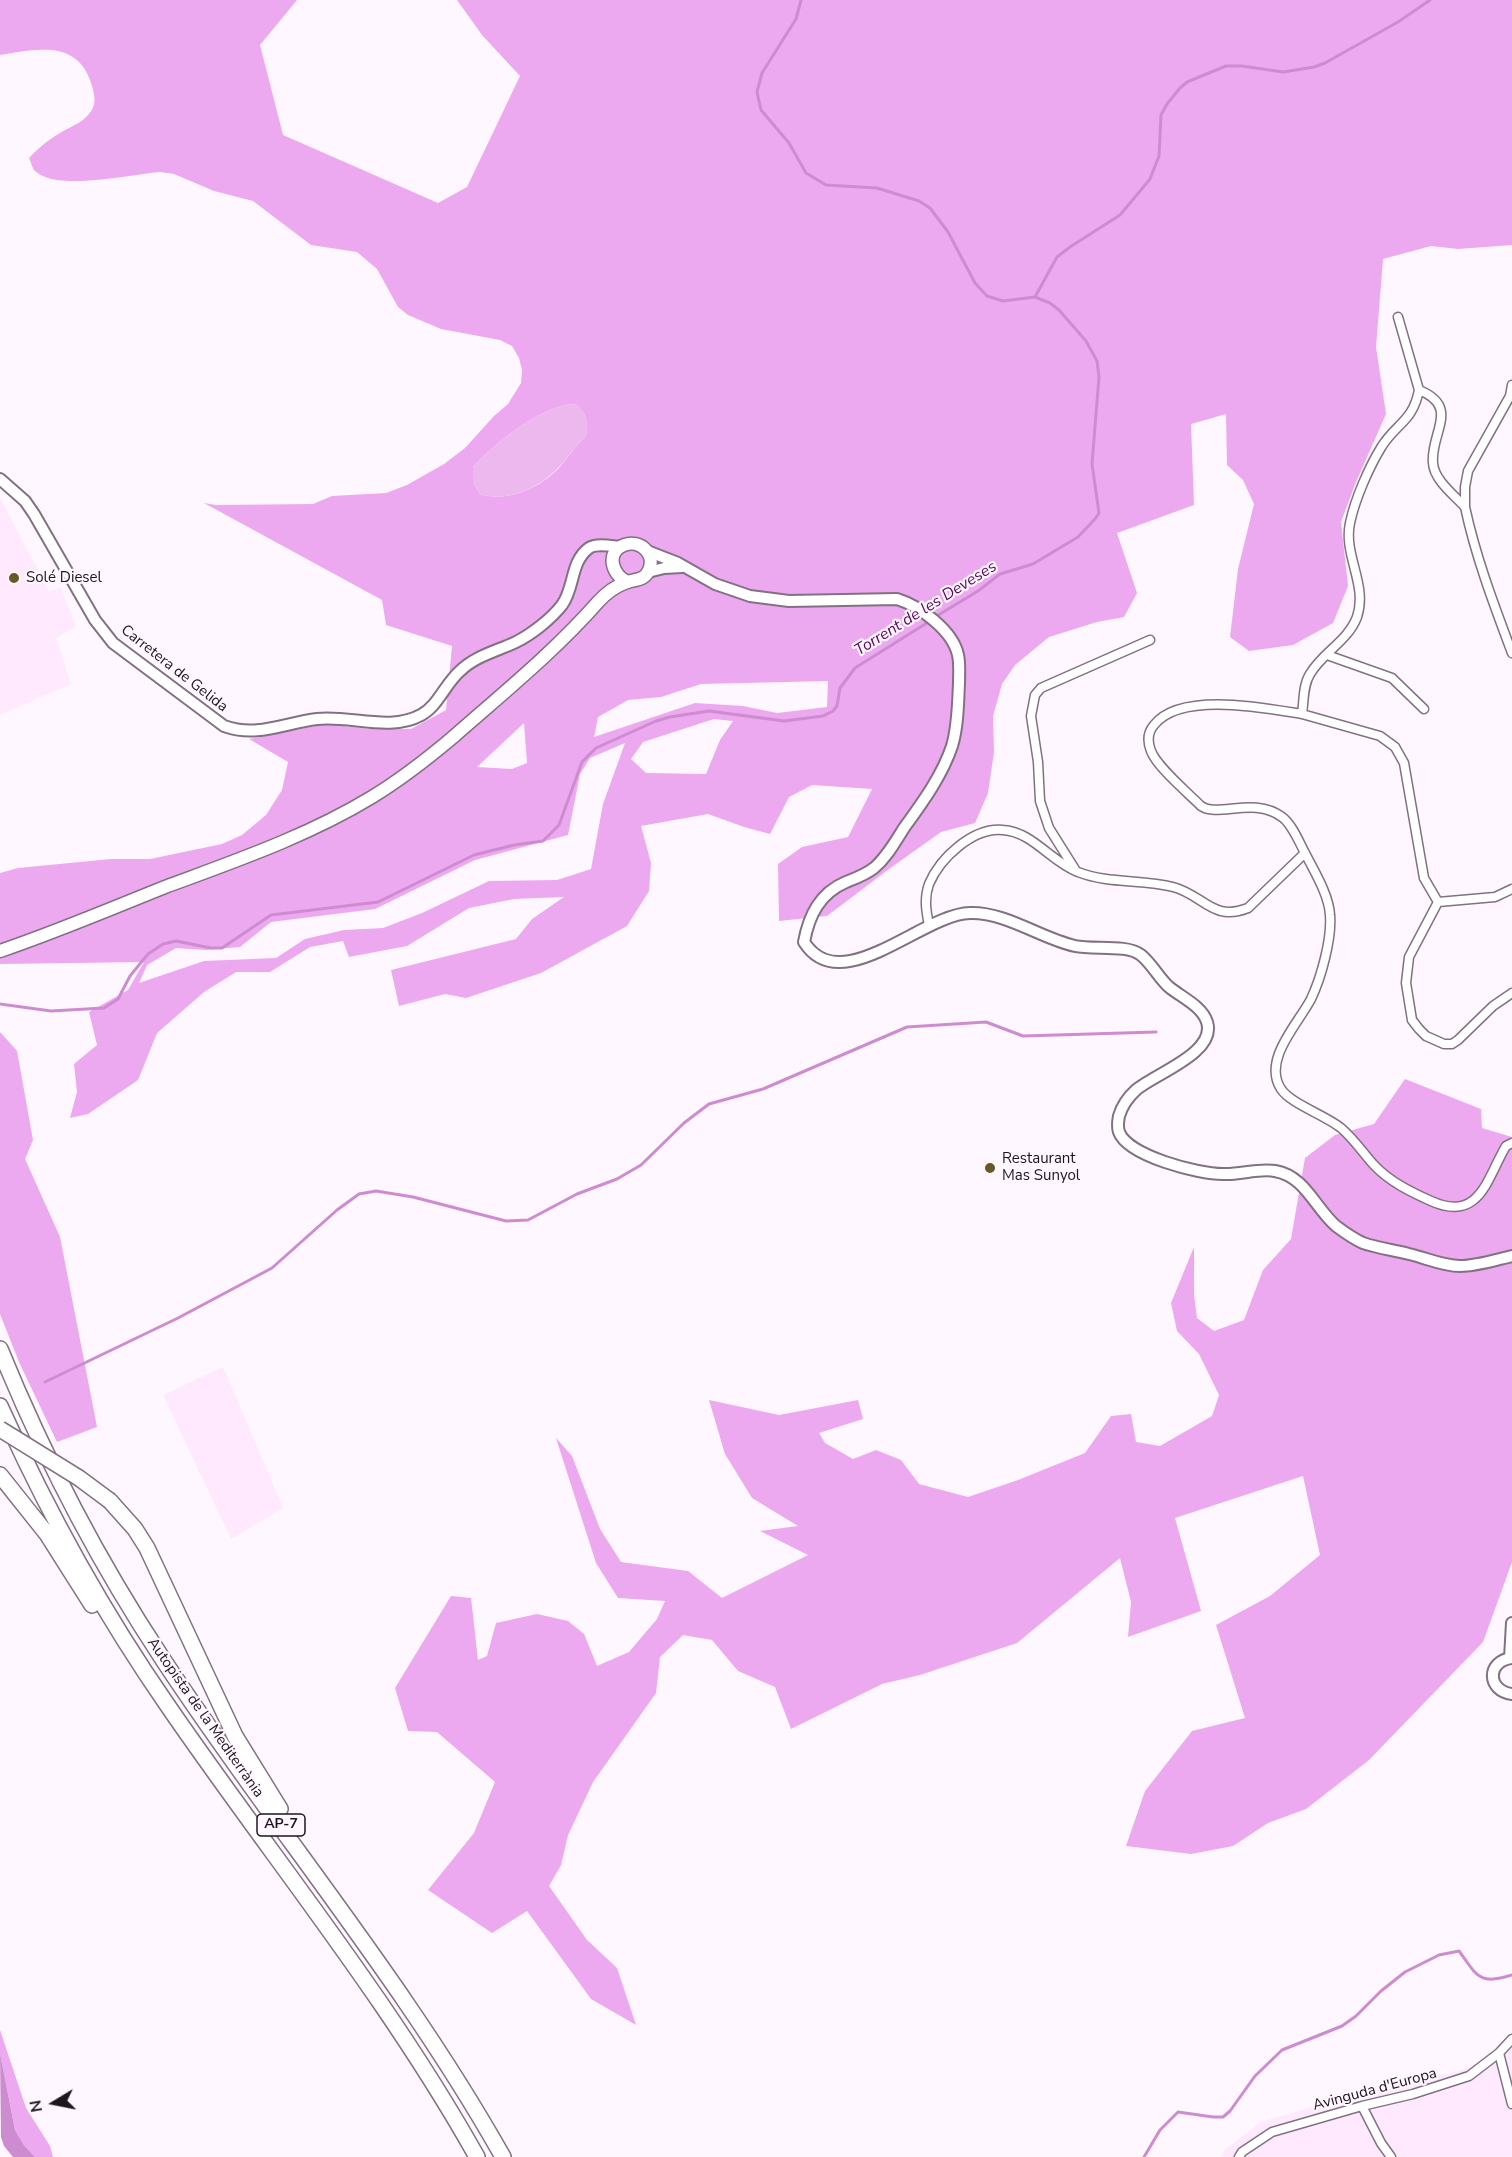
<!DOCTYPE html>
<meta charset="utf-8">
<style>
body{margin:0}
#map{position:relative;width:1512px;height:2157px;overflow:hidden;background:#fff7ff;font-family:"Nunito Sans",sans-serif}
canvas{display:block}
.north{position:absolute;left:24px;top:2073px;width:60px;height:60px;-webkit-text-stroke:4px #fff7ff;paint-order:stroke;rotate:260deg;font-size:16px;font-weight:700;line-height:24px;text-align:center;color:#1d161d}
.north::after{content:'';display:block;margin:auto;width:21px;height:27px;background:#1d161d;clip-path:polygon(50% 0,100% 100%,50% 72%,0 100%)}
</style>
<div id="map">
<canvas width="1512" height="2157"></canvas>
<div class="north">N</div>
</div>
<script>
const g = document.querySelector('canvas').getContext('2d');
g.lineJoin = 'round';
function fillPath(path, color) { g.fillStyle = color; g.fill(path, 'evenodd'); }
function strokePath(path, color, width, dash) { g.strokeStyle = color; g.lineWidth = width; g.lineCap = dash ? 'butt' : 'round'; g.setLineDash(dash || []); g.stroke(path); }
function write(font, color, halo, rows, align = 'center') {
  g.font = font + ' "Nunito Sans",sans-serif'; g.lineWidth = 4.5; g.setLineDash([]); g.textBaseline = 'middle'; g.strokeStyle = halo; g.fillStyle = color; for (const [text, x, y, turn = 0] of rows) {
    g.save(); g.translate(x, y); g.rotate((+turn || 0) * Math.PI / 180); g.textAlign = isNaN(turn) ? turn : align; if (halo) g.strokeText(text, 0, 0); g.fillText(text, 0, 0); g.restore();
  }
}
const built = new Path2D(`
 M0,498L49,592L60,587L76,626L56,638L71,684L0,715Z
 M223,1367L283,1508L231,1539L163,1395Z
 M1512,2039V2157H1221L1224,2150L1261,2122L1349,2096L1459,2071L1499,2053Z`);
const green = new Path2D(`
 M575,404C586,411 589,423 586,436C575,446 568,458 558,468C539,488 507,503 480,494L473,482V467C495,443 541,405 575,404Z`);
const forest = new Path2D(`
 M0,0H297L260,45L283,135L438,203L467,187L520,76L482,35L457,0H1512V245L1458,249L1431,246L1383,259L1376,347L1386,414L1356,482L1341,522L1348,586L1333,623L1293,645L1249,651L1230,637L1238,569L1254,504L1243,480L1227,465L1226,414L1191,424L1194,505L1117,533L1137,593L1124,617L1097,622L1049,637L1015,665L1002,684L993,716L994,752L988,793L975,823L941,832L889,869L827,916L779,921L778,864L802,847L848,837L872,789L812,785L789,797L770,834L744,827L708,814L641,826L651,863L649,891L627,926L541,973L466,998L445,994L399,1006L391,970L516,939L532,919L564,897L514,899L469,908L407,946L349,957L343,941L310,947L270,972H236L204,992L157,1033L138,1080L88,1114L70,1118L77,1092L74,1064L97,1045L89,1012L128,990L144,962L0,964V873L18,868L111,859H150L222,844L242,835L266,815L282,790L288,762L249,739L326,724L368,729H411L446,710L452,646L386,625L382,600L204,503L216,505L313,504L332,496L386,493L407,485L444,464L465,448L494,416L508,404L521,383L522,370L519,358L512,346L500,340L441,329L408,315L398,307L377,269L357,252L311,245L253,201L214,191L174,174L161,172C131,174 57,192 35,171C32,168 31,162 29,158C40,146 51,138 65,130C73,126 82,122 88,115C97,106 95,97 92,86C79,39 37,49 0,55ZM575,404C586,411 589,423 586,436C575,446 568,458 558,469C539,488 507,503 480,494L473,482V467C495,443 541,405 575,404ZM828,681L827,707L777,713L743,706L695,703L594,737L598,717L628,700L661,697L701,684ZM714,719L733,721L720,740L706,774L646,773L631,759L643,742ZM524,723L527,763L512,769L477,767ZM625,743L603,804L591,869L557,880L489,881L422,913L383,928L344,930L305,939L276,958L204,961L139,983L147,965L176,948L206,950L240,947L271,922L375,909L475,860L568,835L580,774L590,758Z
 M0,1032L17,1051L33,1140L25,1159L60,1237L97,1427L57,1442L19,1362L0,1314Z
 M1405,1079L1481,1109L1482,1128L1512,1137V1562L1483,1642L1369,1760L1306,1809L1268,1823L1233,1846L1191,1854L1126,1846L1145,1791L1192,1731L1245,1718L1216,1625L1270,1596L1320,1555L1303,1476L1175,1518L1201,1611L1128,1637L1131,1602L1120,1558L1017,1643L920,1675L882,1684L791,1729L775,1687L738,1671L712,1640L683,1635L660,1657L656,1693L593,1782L568,1835L561,1865L549,1886L587,1940L617,1968L636,2025L591,1999L527,1911L492,1933L428,1890L474,1833L495,1782L437,1732L408,1731L395,1688L451,1596L471,1598L478,1660L487,1656L496,1623L537,1614L568,1621L584,1634L597,1666L629,1652L657,1619L665,1601L618,1598L596,1563L556,1438L572,1456L600,1529L621,1562L688,1571L722,1598L808,1555L760,1531L798,1526L752,1498L725,1454L709,1400L779,1415L858,1400L863,1419L819,1433L825,1443L853,1459L876,1450L901,1460L919,1484L968,1497L1018,1480L1085,1453L1111,1416L1131,1414L1136,1442L1160,1446L1212,1416L1219,1395L1199,1354L1177,1331L1171,1303L1194,1247V1295L1197,1318L1214,1331L1244,1320L1263,1270L1291,1239L1305,1158L1335,1135L1374,1124Z
 M0,2030L26,2108L50,2146L53,2157H35L24,2145L15,2130L0,2053Z`);
const water = new Path2D(`
 M0,2053L15,2130L24,2145L35,2157H13L4,2146L1,2137Z`);
const stream = new Path2D(`
 M801,0L796,19L762,73L757,92L761,110L789,143L806,173L826,185L877,188L919,201L930,208L948,232L975,283L987,296L1003,301L1035,297
 M935,617L978,591L1000,574L1033,564L1078,537L1095,519L1099,513L1092,464L1099,377L1097,361L1086,341L1059,310L1050,303L1035,297L1057,257L1070,247L1120,215L1150,179L1159,156L1161,115L1167,104L1180,88L1187,82L1226,66H1242L1283,72L1314,67L1325,63L1398,22L1430,0
 M0,1004L51,1011L104,1008L118,999L130,976L148,954L163,944L176,941L211,948H222L271,915L378,902L474,855L514,845L543,841L559,825L582,762L596,748L656,721L670,717L709,711L784,721L823,716L833,711L837,706L840,688L855,668L930,621
 M45,1382L178,1318L272,1268L337,1210L359,1194L376,1191L413,1197L506,1221L528,1220L577,1194L617,1179L641,1165L684,1123L709,1104L763,1089L907,1027L986,1022L1023,1036L1156,1032
 M1144,2157L1160,2130L1178,2112L1213,2117H1223L1230,2111L1255,2076L1282,2050L1342,2026L1356,2016L1381,1991L1405,1972L1439,1955L1459,1951C1477,1975 1478,1986 1512,1975`);
const minor = new Path2D(`
 M1398,317L1419,390
 M1465,507C1476,558 1494,605 1512,653
 M1327,655L1392,678L1424,709
 M1302,714L1380,736L1395,747L1404,763L1424,878L1438,902
 M1305,853C1314,871 1329,895 1330,915C1332,939 1321,978 1311,999C1298,1024 1262,1060 1281,1089C1291,1104 1325,1115 1341,1128C1354,1139 1363,1153 1374,1165C1390,1182 1411,1192 1431,1201C1480,1223 1487,1178 1506,1146L1512,1143
 M1076,871L1049,828L1040,801L1038,762L1031,716L1035,695L1041,688L1150,640
 M1512,889L1495,897L1438,902L1409,957L1406,983L1412,1020L1419,1029L1426,1036L1444,1044H1452L1458,1040L1493,1006L1512,993
 M929,925C926,911 924,898 929,884C940,858 973,827 1003,830C1033,832 1051,862 1078,872C1108,884 1142,879 1173,887C1204,895 1212,922 1248,908L1305,853C1299,842 1292,824 1282,817C1254,796 1218,818 1201,806C1188,793 1157,767 1151,751C1147,741 1148,732 1154,725C1180,691 1265,708 1302,714C1304,700 1303,685 1310,674C1322,653 1348,641 1357,617C1368,585 1343,555 1350,523C1355,499 1369,467 1382,446C1397,423 1413,421 1419,390C1461,407 1430,433 1433,463C1434,480 1454,495 1465,507V487L1468,471L1510,396L1512,385
 M1499,2053L1512,2104
 M1362,2106L1381,2143L1391,2157
 M1239,2157L1242,2152L1272,2132L1362,2106L1413,2094L1469,2076L1499,2053L1512,2039`);
const tertiary = new Path2D(`
 M0,479L25,501L34,514L95,620L113,643L224,726C257,738 284,723 317,719C350,715 390,732 421,715C438,706 445,684 460,671C475,656 497,651 516,642C532,634 551,619 562,605C575,587 570,562 589,548C596,543 611,546 620,547
 M647,551L678,563L715,584L750,596L789,601L897,599C920,606 953,631 958,655C960,664 959,674 959,683C958,703 958,726 952,746C942,776 922,803 904,828C895,842 887,857 874,868C865,875 856,878 846,882C820,893 809,915 804,942C841,1000 922,914 970,913C1006,912 1040,938 1075,946C1094,950 1127,944 1141,955C1152,964 1159,978 1169,987C1181,997 1202,1006 1207,1022C1217,1053 1154,1074 1136,1090C1127,1098 1122,1106 1119,1116C1118,1122 1117,1126 1119,1132C1128,1156 1198,1174 1223,1174C1239,1175 1259,1168 1275,1171C1305,1176 1315,1208 1336,1226C1344,1232 1354,1239 1363,1243C1377,1248 1394,1250 1409,1254C1426,1258 1443,1266 1460,1266C1477,1266 1495,1260 1512,1256
 M648,572L664,568L682,567
 M1510,1658L1512,1623
 M1512,1658C1486,1661 1487,1691 1512,1694`);
const secondary = new Path2D(`
 M0,951C56,932 110,909 165,887C235,861 308,836 372,797C400,780 427,759 452,738C502,694 554,652 598,602C606,593 616,586 627,582C636,579 644,581 649,570C656,554 640,539 624,545C605,552 612,576 628,582`);
const motorway = new Path2D(`
 M0,1349C44,1457 98,1561 162,1658C273,1827 404,1981 503,2157
 M0,1406C47,1511 102,1611 168,1706C271,1856 388,1998 477,2157
 M0,1475L47,1534L92,1605
 M110,1501L135,1529L147,1548L235,1736L280,1809`);
const motorwayBridge = new Path2D(`
 M0,1429L79,1478L110,1501`);
const markers = [
 [14,578,6,"#685825"],
 [990,1168,6,"#685825"]
];
const shields = [
 [281,1825,48]
];
const shieldNames = [
 ["AP-7",281,1825]
];
const poiNames = [
 ["Solé Diesel",26,578],
 ["Restaurant",1002,1159],
 ["Mas Sunyol",1002,1176]
];
const streetNames = [
 ["Carretera de Gelida",174,669,38],
 ["Autopista de la Mediterrània",205,1718,55],
 ["Avinguda d'Europa",1375,2090,-15]
];
const waterNames = [
 ["Torrent de les Deveses",926,609,-32]
];
fillPath(built, '#fee9fe');
fillPath(green, '#edb8ed');
fillPath(forest, '#eda9ef');
fillPath(water, '#ce8cd0');
strokePath(stream, '#ce8cd0', 3);
strokePath(minor, '#827182', 11);
strokePath(tertiary, '#827182', 14);
strokePath(secondary, '#827182', 15);
strokePath(motorway, '#827182', 18);
strokePath(minor, '#fff', 8);
strokePath(tertiary, '#fff', 10);
strokePath(secondary, '#fff', 12);
strokePath(motorway, '#fff', 15);
strokePath(motorwayBridge, '#827182', 18, []);
strokePath(motorwayBridge, '#fff', 15);
for (const [x, y, r, color] of markers) { const dot = new Path2D(); dot.arc(x, y, r, 0, 2 * Math.PI); g.fillStyle = color; g.fill(dot); strokePath(dot, '#fff7ff', 2); }
for (const [x, y, w] of shields) { const box = new Path2D(); box.roundRect(x - w / 2, y - 11, w, 22, 4.5); g.fillStyle = '#fff7ff'; g.fill(box); strokePath(box, '#1d161d', 1.5); }
write('bold 14px', '#1d161d', null, shieldNames);
write('15px', '#1d161d', '#fff7ff', poiNames, 'left');
write('15px', '#1d161d', '#fff7ff', streetNames);
write('italic 16px', '#5a065f', '#fff7ff', waterNames);
</script>
